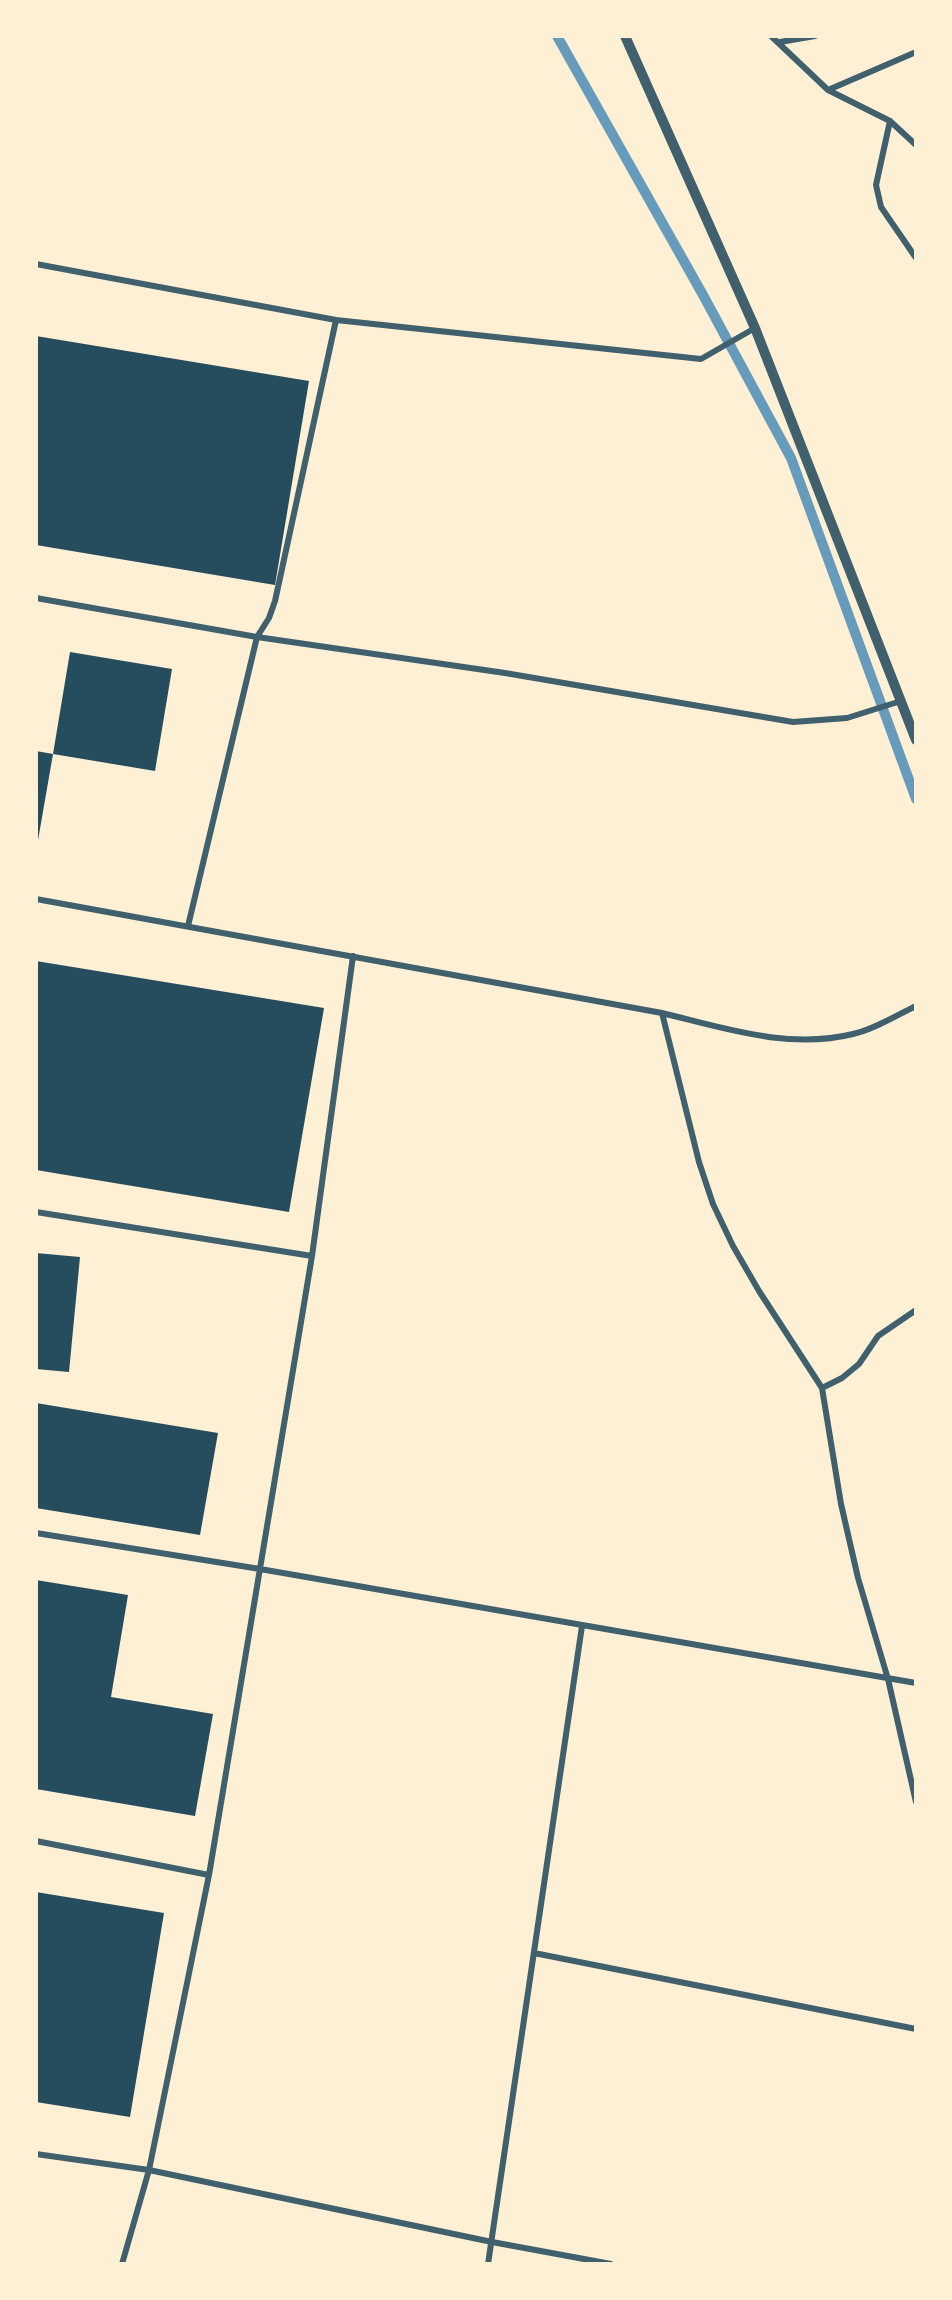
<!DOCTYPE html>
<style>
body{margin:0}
#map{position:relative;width:952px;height:2300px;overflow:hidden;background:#fdf0d5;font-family:"Nunito Sans",sans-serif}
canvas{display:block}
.frame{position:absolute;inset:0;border:38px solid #fdf0d5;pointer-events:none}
</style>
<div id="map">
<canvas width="952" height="2300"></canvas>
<div class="frame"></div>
</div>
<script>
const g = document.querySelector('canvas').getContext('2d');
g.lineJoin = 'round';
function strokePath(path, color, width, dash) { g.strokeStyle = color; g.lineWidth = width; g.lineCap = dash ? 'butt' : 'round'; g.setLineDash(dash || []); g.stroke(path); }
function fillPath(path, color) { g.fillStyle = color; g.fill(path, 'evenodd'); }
const stream = new Path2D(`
 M557,36L703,295L791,458L916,799`);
const building = new Path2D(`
 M36,336L309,381L275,585L36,545Z
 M70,652L172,669L155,771L53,754Z
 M36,751L53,754L37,846H36Z
 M36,961L324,1008L289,1212L36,1170Z
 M36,1253L80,1257L69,1372L36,1369Z
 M36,1403L218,1433L200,1535L36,1508Z
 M36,1580L128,1595L111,1697L213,1714L195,1816L36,1789Z
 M36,1892L164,1913L130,2117L36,2102Z`);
const minor = new Path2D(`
 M771,36L828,90L890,121L916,145
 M780,42L815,36
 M828,90L916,52
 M890,121L876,185L881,207L916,258
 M36,264L336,320L701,359L755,328
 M36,598L257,637L505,673L793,722L847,718L901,701
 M36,899L662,1013C724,1028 789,1050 853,1034C873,1030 897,1015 916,1006
 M188,926L257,637L269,618L275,601L336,320
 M662,1013L699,1162L713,1204L733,1246L759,1291L822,1388L841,1504L858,1578L888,1679L916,1802
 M36,1212L312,1256
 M822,1388L842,1378L859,1364L878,1336L916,1310
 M36,1533L260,1569L916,1683
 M36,1841L209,1875
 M534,1953L916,2029
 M36,2154L149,2170L492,2242L611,2264
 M122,2264L149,2170L209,1875L312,1256L353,956
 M488,2264L582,1626`);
const tertiary = new Path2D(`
 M625,36L755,328L916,740`);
strokePath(stream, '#669bbc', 10);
fillPath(building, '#264d5e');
strokePath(minor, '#3f606c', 6);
strokePath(tertiary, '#3f606c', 10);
</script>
